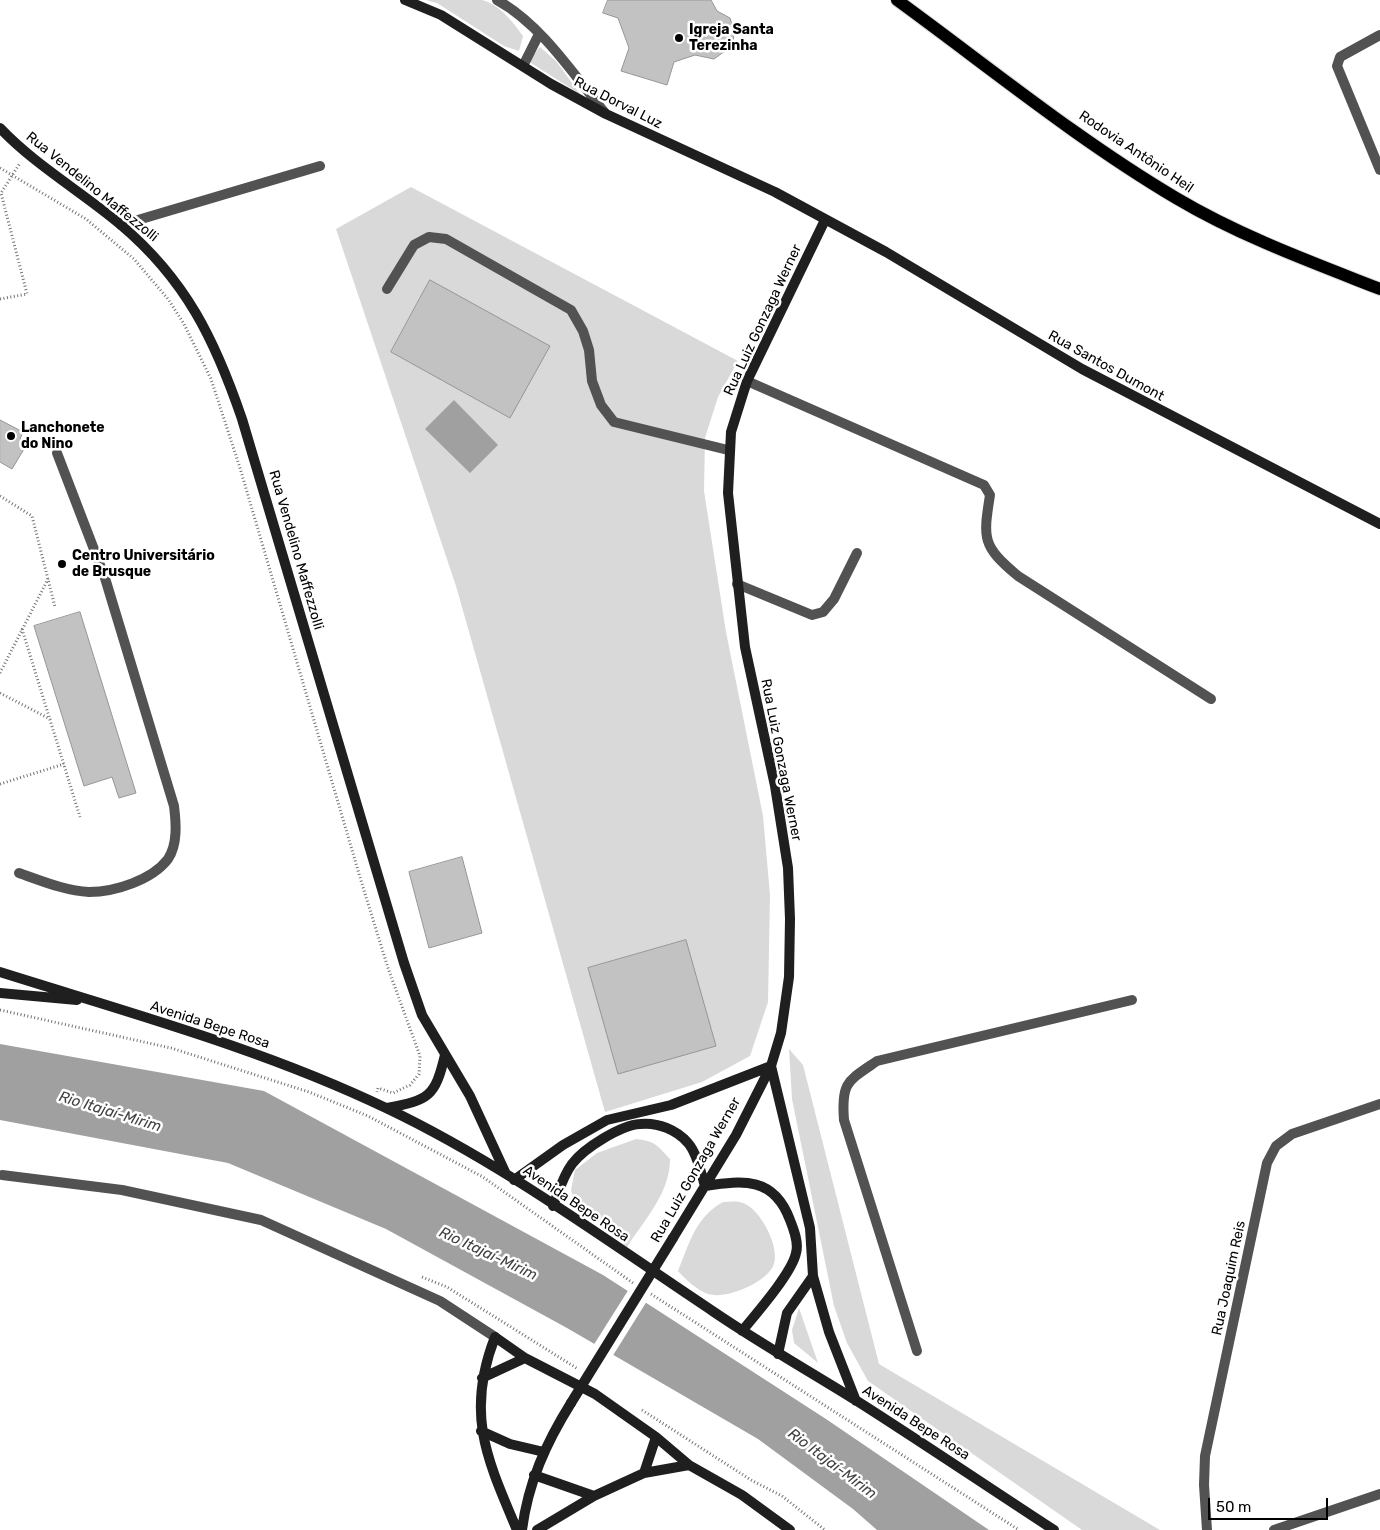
<!DOCTYPE html>
<meta charset="utf-8">
<style>
body{margin:0}
#map{position:relative;width:1380px;height:1530px;overflow:hidden;background:#fff;font-family:Rubik,sans-serif}
canvas{display:block}
.scale{position:absolute;left:1208px;top:1498px;width:120px;height:22px;box-sizing:border-box;border:2px solid #000;border-top:0;padding-left:6px;font-size:15px;line-height:18px;white-space:nowrap;color:#000;-webkit-text-stroke:4px #fff;paint-order:stroke}
</style>
<div id="map">
<canvas width="1380" height="1530"></canvas>
<div class="scale">50 m</div>
</div>
<script>
const g = document.querySelector('canvas').getContext('2d');
g.lineJoin = 'round';
function fillPath(path, color) { g.fillStyle = color; g.fill(path, 'evenodd'); }
function strokePath(path, color, width, dash) { g.strokeStyle = color; g.lineWidth = width; g.lineCap = dash ? 'butt' : 'round'; g.setLineDash(dash || []); g.stroke(path); }
function write(font, color, halo, rows, align = 'center') {
  g.font = font + ' Rubik,sans-serif'; g.lineWidth = 5; g.setLineDash([]); g.textBaseline = 'middle'; g.strokeStyle = halo; g.fillStyle = color; for (const [text, x, y, turn = 0] of rows) {
    g.save(); g.translate(x, y); g.rotate((+turn || 0) * Math.PI / 180); g.textAlign = isNaN(turn) ? turn : align; if (halo) g.strokeText(text, 0, 0); g.fillText(text, 0, 0); g.restore();
  }
}
const green = new Path2D(`
 M426,0C443,0 465,0 482,0C499,4 514,23 523,36L519,51L504,46L437,3Z
 M540,47L556,61L580,94L531,63L529,61Z
 M411,187L738,361L718,397L705,438L704,491L726,632L763,816L770,895L768,1002L750,1056L702,1082L605,1112L456,586L336,229Z
 M789,1049L803,1065L879,1364L1160,1530H1082L868,1381L847,1343L834,1306L792,1099Z
 M636,1139C655,1141 657,1145 670,1159C670,1193 645,1219 627,1247L575,1204L571,1190L575,1170L597,1153Z
 M723,1202C728,1202 734,1201 739,1202C758,1204 780,1245 774,1264C768,1282 726,1300 708,1294C697,1290 686,1280 678,1271C690,1242 695,1218 723,1202Z
 M799,1308L818,1363L794,1343L792,1330Z`);
const water = new Path2D(`
 M454,400L498,445L470,473L425,429Z
 M0,1044L264,1091L603,1275L826,1419L989,1530H877L853,1509L758,1439L567,1328L386,1229L228,1163L0,1120Z`);
const pier = new Path2D(`
 M629,1289L647,1301L612,1357L593,1346Z`);
const building = new Path2D(`
 M608,0H711L717,11L730,18L734,31L733,45L714,59L695,55L674,62L667,85L621,71L629,48L618,18L603,13Z
 M430,280L550,346L510,418L391,352Z
 M0,420L23,432L20,439L27,444L12,469L0,462Z
 M80,612L136,793L119,798L112,777L84,786L34,626Z
 M462,857L482,933L429,948L409,872Z
 M686,940L716,1046L618,1074L588,968Z`);
const path = new Path2D(`
 M0,168L86,219L134,259L168,299L184,324L211,379L240,468L362,884L388,968L420,1056L419,1074L410,1085L393,1093L378,1088L377,1092
 M0,299L27,294L1,193L20,163
 M0,496L32,516L55,607
 M22,629L80,817
 M0,673L48,579
 M0,693L50,719
 M0,784L64,764
 M0,1010L171,1048L309,1092L368,1116L483,1177L633,1283
 M422,1277L447,1287L578,1369
 M651,1294L1019,1530
 M642,1410L751,1480L782,1496L825,1530`);
const lane = new Path2D(`
 M387,289L414,245L429,237L446,239L571,310L583,331L589,350L592,381L601,405L614,422L728,450
 M747,381L984,485L990,495C983,539 982,546 1018,576L1211,699
 M737,584L812,615L823,612L834,599L857,553
 M19,873C42,881 66,891 89,892C115,892 152,880 168,859C178,844 176,822 174,806L105,578L57,453
 M917,1351L844,1120C841,1082 848,1081 877,1061L1132,1000`);
const street = new Path2D(`
 M497,0C541,24 574,75 605,113
 M1380,35L1340,57L1337,66L1380,170
 M523,66L539,34
 M121,225L320,166
 M2,1175L122,1190L261,1220L440,1301L495,1337
 M1207,1530L1204,1485L1205,1456L1267,1163L1276,1146L1292,1134L1380,1104
 M1274,1530L1380,1494`);
const secondary = new Path2D(`
 M405,0L441,15L551,84L606,114L775,192L886,252L1082,369L1380,524
 M0,128C35,165 82,192 121,225C186,280 215,340 242,419L404,963L422,1015L470,1096L506,1174
 M0,972C130,1013 263,1049 386,1108C502,1163 607,1241 714,1312C761,1344 809,1371 857,1401C923,1443 988,1487 1054,1530
 M0,993L77,1000
 M771,1066L810,1228L813,1276L829,1332L856,1401
 M387,1108C429,1100 435,1097 445,1055
 M514,1180L563,1145L607,1120L671,1105L771,1066
 M705,1186C744,1180 774,1177 790,1220C794,1230 799,1243 796,1253C792,1273 756,1314 742,1331
 M553,1206C559,1191 563,1176 572,1164C584,1148 621,1125 640,1124C658,1122 677,1130 688,1143C697,1153 701,1173 705,1186
 M673,1238L736,1135L771,1066L781,1033L789,977L790,919L788,868L775,786L745,647L728,493L731,432L747,381L825,220
 M778,1354L787,1313L813,1276
 M482,1378L525,1358
 M481,1431L510,1444L544,1452
 M644,1473L656,1437
 M534,1475L594,1496
 M517,1530C487,1459 465,1414 495,1337L525,1358L595,1394L656,1437L689,1465L742,1495L790,1530
 M522,1530C528,1483 546,1443 571,1403
 M537,1530L594,1496L644,1473L689,1465`);
const primary = new Path2D(`
 M897,0C989,67 1078,140 1176,198C1240,236 1311,262 1380,289`);
const secondaryBridge = new Path2D(`
 M571,1403L673,1238`);
const markers = [
 [679,38,5,"#000"],
 [11,436,5,"#000"],
 [62,564,5,"#000"]
];
const poiNames = [
 ["Igreja Santa",689,30],
 ["Terezinha",689,46],
 ["Lanchonete",21,428],
 ["do Nino",21,444],
 ["Centro Universitário",72,556],
 ["de Brusque",72,572]
];
const streetNames = [
 ["Rua Dorval Luz",618,103,27],
 ["Rodovia Antônio Heil",1136,152,34],
 ["Rua Vendelino Maffezzolli",92,187,39],
 ["Rua Luiz Gonzaga Werner",763,320,-65],
 ["Rua Santos Dumont",1106,366,29],
 ["Rua Vendelino Maffezzolli",296,550,74],
 ["Rua Luiz Gonzaga Werner",781,760,79],
 ["Avenida Bepe Rosa",210,1025,18],
 ["Rua Luiz Gonzaga Werner",696,1170,-60],
 ["Avenida Bepe Rosa",576,1204,34],
 ["Rua Joaquim Reis",1229,1278,-78],
 ["Avenida Bepe Rosa",916,1423,33]
];
const waterNames = [
 ["Rio Itajaí-Mirim",110,1112,17],
 ["Rio Itajaí-Mirim",488,1254,25],
 ["Rio Itajaí-Mirim",832,1464,37]
];
fillPath(green, '#d9d9d9');
fillPath(water, '#a0a0a0');
fillPath(pier, '#fff');
fillPath(building, '#c2c2c2');
strokePath(building, '#969696', 1);
strokePath(primary, '#dbdbdb', 14);
strokePath(path, '#747474', 3, [1, 2.5]);
strokePath(lane, '#525252', 10);
strokePath(street, '#525252', 10);
strokePath(secondary, '#1f1f1f', 10);
strokePath(primary, '#000', 12);
strokePath(secondaryBridge, '#1f1f1f', 10);
for (const [x, y, r, color] of markers) { const dot = new Path2D(); dot.arc(x, y, r, 0, 2 * Math.PI); g.fillStyle = color; g.fill(dot); strokePath(dot, '#fff', 2); }
write('bold 14px', '#000', '#fff', poiNames, 'left');
write('14px', '#000', '#fff', streetNames);
write('italic 15px', '#414141', '#fff', waterNames);
</script>
